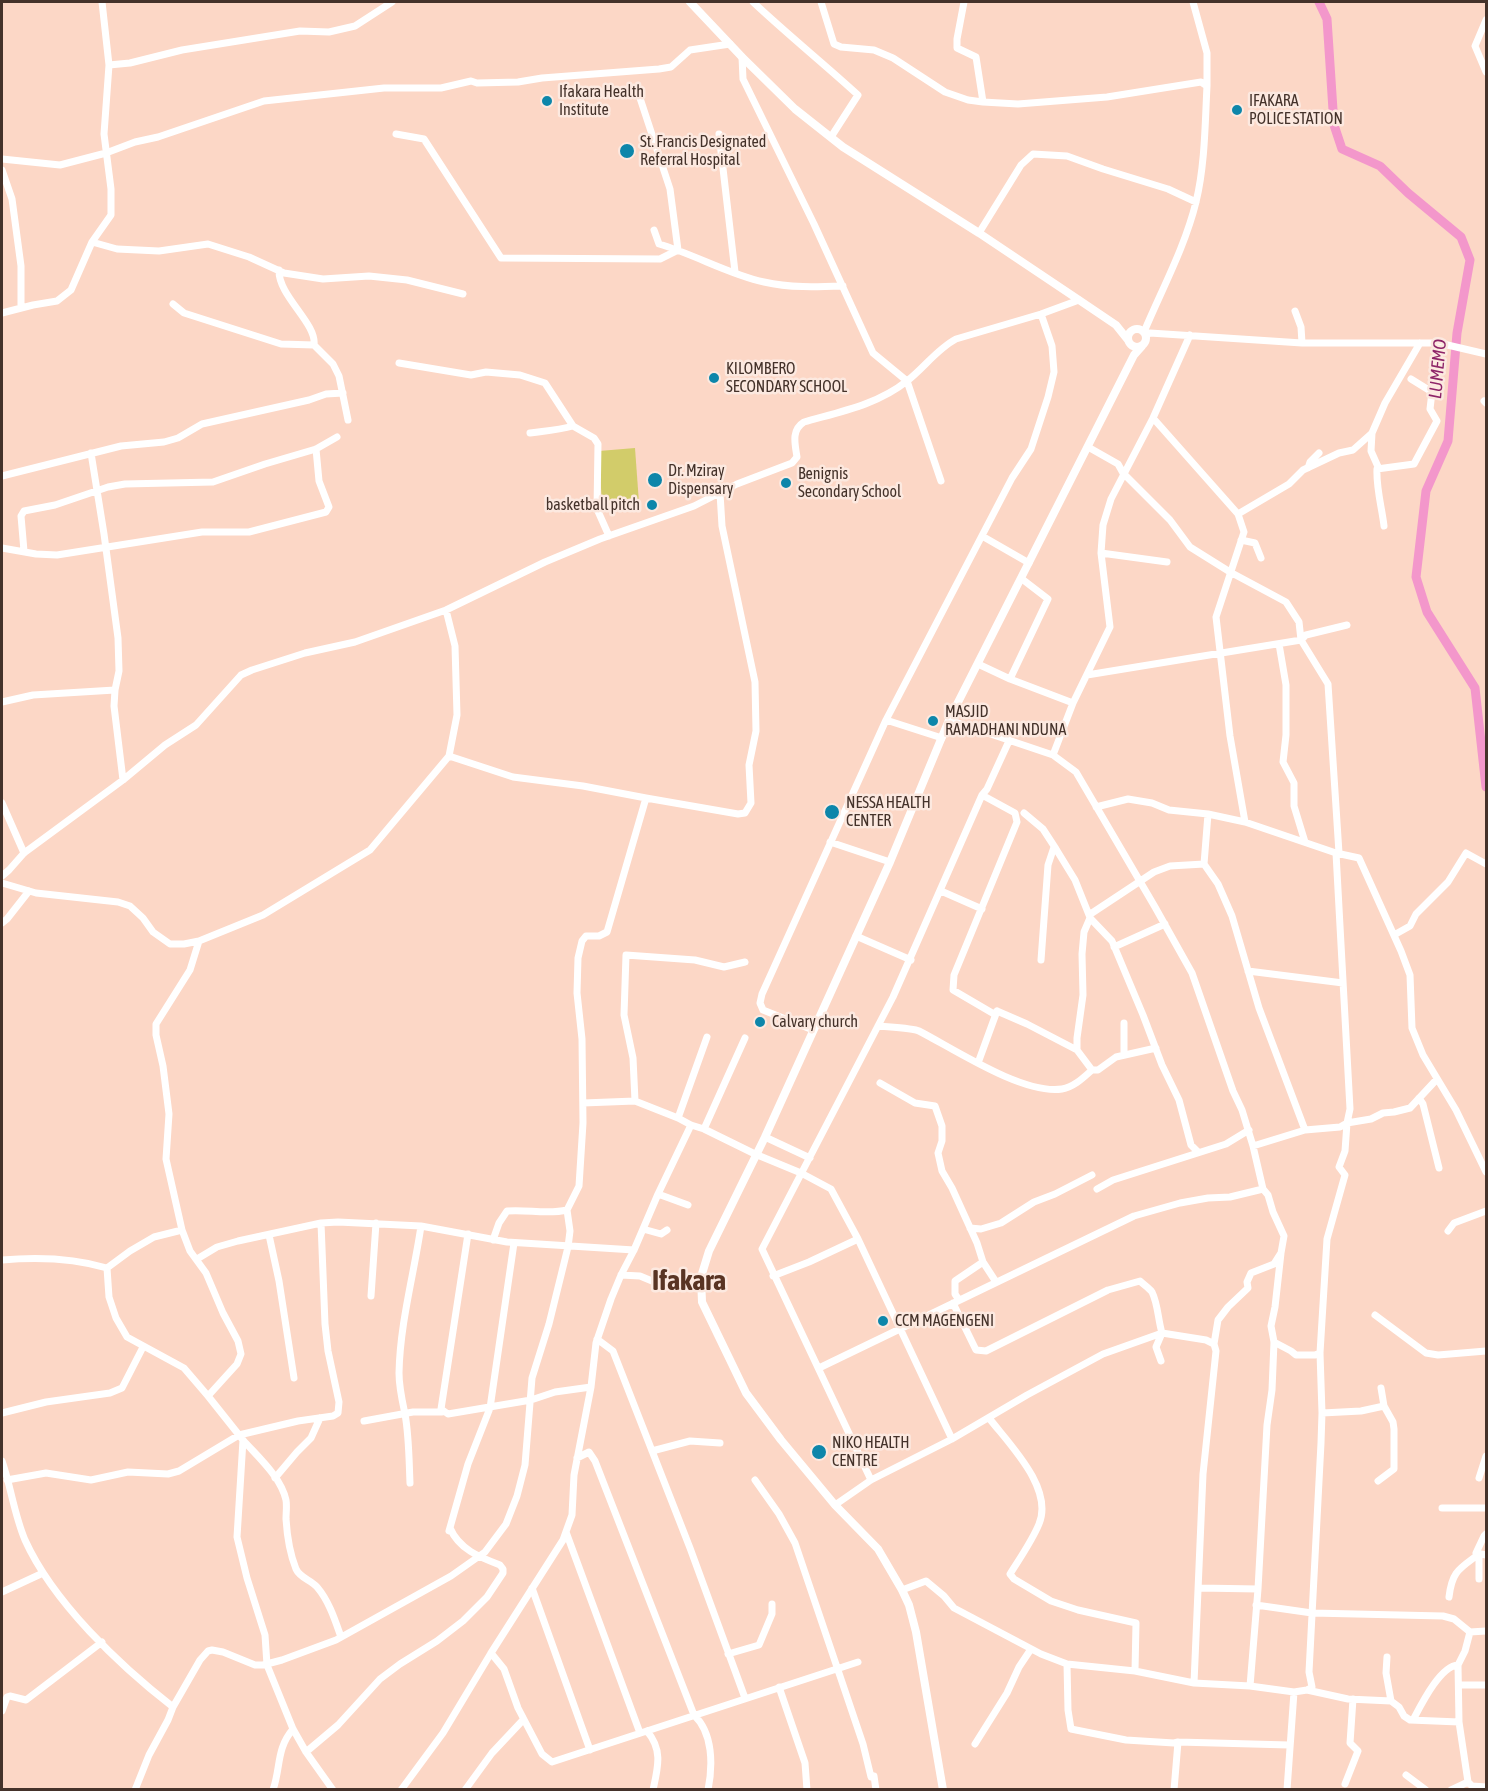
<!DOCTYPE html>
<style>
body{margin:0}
#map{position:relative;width:1488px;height:1791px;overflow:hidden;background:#fcd7c6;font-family:"Asap Condensed",sans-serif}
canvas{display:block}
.frame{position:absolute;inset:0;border:3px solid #44322a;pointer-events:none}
</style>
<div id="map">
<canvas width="1488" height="1791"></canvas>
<div class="frame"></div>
</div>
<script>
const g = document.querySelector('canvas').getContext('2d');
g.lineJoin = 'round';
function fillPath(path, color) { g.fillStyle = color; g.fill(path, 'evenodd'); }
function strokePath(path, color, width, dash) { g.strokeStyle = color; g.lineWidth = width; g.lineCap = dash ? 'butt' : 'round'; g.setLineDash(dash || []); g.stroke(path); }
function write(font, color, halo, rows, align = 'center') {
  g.font = font + ' "Asap Condensed",sans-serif'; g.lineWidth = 5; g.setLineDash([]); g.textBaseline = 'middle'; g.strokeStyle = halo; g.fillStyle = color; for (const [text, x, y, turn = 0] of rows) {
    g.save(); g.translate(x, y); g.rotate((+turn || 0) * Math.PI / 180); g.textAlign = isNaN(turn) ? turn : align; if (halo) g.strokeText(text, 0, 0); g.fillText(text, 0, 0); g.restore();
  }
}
const green = new Path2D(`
 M635,448L639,503L602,506L599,451Z`);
const river = new Path2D(`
 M1319,2L1327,19L1334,125L1342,149L1380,166L1408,193L1461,237L1470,260L1457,333L1448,441L1426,491L1416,577L1427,612L1475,688L1486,787`);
const minor = new Path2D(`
 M753,2C787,34 823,63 858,95L831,137
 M821,2L834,44L841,47L874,50L893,58L945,92L968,100L983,102L1018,104L1107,97L1201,82L1207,86C1205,124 1205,165 1196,202C1185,247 1162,289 1144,332
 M964,2L957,39V48L976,57L983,102
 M1193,2L1207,53V86
 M1486,20L1475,46L1486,72
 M742,57L743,79L814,224L873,353L907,381L941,481
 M109,65L130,63L182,50L300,31L329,32L355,26L392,2
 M396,134L424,139L501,258L660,259L678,250L670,189L638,92
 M719,134L735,272
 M2,159L60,165L106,153L135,142L158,137L264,101L384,88H441L471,81L477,83L518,82L542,78L659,69L671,67L690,50L730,44
 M2,170L12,199L21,266V308
 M654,230L659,244C694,254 730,275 764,282C790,288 816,287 843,286
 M979,233L1021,165L1033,154L1067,156L1103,169L1168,189L1196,202
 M92,242L117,249L159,251L208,244L249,257L284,273L323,279L369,276L407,280L463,294
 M279,270C278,296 317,323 314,345L333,364L339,376L348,420
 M173,304L184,313L281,344L314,345
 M1295,311L1301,327L1302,343
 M2,313L33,305L57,301L71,290L92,242L111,215V189L104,134L109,65L102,2
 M1146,335L1150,333L1302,343H1439L1486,354
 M399,363L471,375L486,372L520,375L545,383L573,426L594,438L598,444L597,509L609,536
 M1484,401L1486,403
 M1153,418L1238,514L1244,532L1216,617L1230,736L1245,822
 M530,433C545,431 559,430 573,426
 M1372,433L1371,451L1379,469
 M1088,447L1118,464L1123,473L1170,520L1190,547L1230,572L1286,602L1299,622L1301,640L1306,635L1347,625
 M91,453L104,534L118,638L119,671L115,690L114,706L123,780
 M1308,468L1310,462L1319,453
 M2,476L121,446L164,442L178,438L202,424L309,400L326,394L343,393
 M1238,514L1289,484L1303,470L1339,453L1353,450L1372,433L1385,403L1420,343
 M1384,526C1382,508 1376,488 1377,469L1414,464L1437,421L1430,409L1432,392L1411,379
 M982,536L1029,563
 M1241,540L1255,543L1261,558
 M2,548L36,554L57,555L202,532H249L326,512L329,507L319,481L316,449
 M24,551L21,516L24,511L55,505L108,487L125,484L213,482L265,464L316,449L337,437
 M1101,553L1167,562
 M1279,644L1286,685V735L1283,762L1294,783V806L1305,842
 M1087,675L1301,640L1328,684L1339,853
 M1010,679L1048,599L1022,579
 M2,702L33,695L115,690
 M1073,703L1110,627L1101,553L1103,525L1111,499L1153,418L1190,335
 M886,720L942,738
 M949,720L1053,755L1073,703L1010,679L978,664
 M449,756L513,777L583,786L646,798L738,814L745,813L751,803L749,765L756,731L755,682L722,526L720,493
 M982,795L1015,813L1017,822L954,975L953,990L994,1014L997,1011
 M2,803L24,853
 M1096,807L1128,799L1152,803L1169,810L1208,814L1245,822L1336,853L1359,858L1401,951L1410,975L1412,1028L1423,1055L1456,1110L1486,1172
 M1024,813L1043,829L1056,849L1075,880L1089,915
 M1208,814L1204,864L1218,884L1232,916L1259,1008L1305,1130
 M830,842L890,862
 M2,876L9,870L24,853L123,780L165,745L196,725L241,675L252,670L305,653L355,642L446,610L545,562L600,539L694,506L737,484L792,463L797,457C795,444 791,430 804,422C839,412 877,405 907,381C924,368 937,349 956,339L1041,314L1079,300
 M2,883L36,893L118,902L130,906L143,918L153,932L170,944H184L199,941L263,915L370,850L449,756L457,715L455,646L446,610
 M941,891L982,909
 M1090,918L1112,941L1143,1015L1162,1065L1179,1100L1191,1145L1198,1152
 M2,923L7,919L29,891
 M1394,935L1410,926L1416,914L1448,882L1466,853L1486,864
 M856,936L911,960
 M199,941L190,970L156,1024V1035L163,1066L169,1114L166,1159L182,1230L190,1251L206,1273L223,1313L238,1341L241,1354L237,1364L208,1396L243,1440L237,1537L247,1578L265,1635L267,1665L293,1729L306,1752L333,1790
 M1114,947L1165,924
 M1041,960L1048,865L1054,847
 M1248,971L1343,983
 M1124,1023V1055
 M878,1026C888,1027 913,1028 919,1031C954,1049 1023,1095 1062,1089C1074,1087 1083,1078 1092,1070L1077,1050V1038L1083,995L1082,954L1084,932L1090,918L1089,915L1154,872L1170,866L1204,864
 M813,1030L763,1010L760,1003L762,994L886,720L1012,478L1031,449L1048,397L1054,372L1052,346L1041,314
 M978,1063L997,1011L1027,1024L1077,1050
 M1092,1070H1098L1116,1057L1156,1048
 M880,1083L915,1103L935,1106L942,1126V1141L938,1153L942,1171L952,1188L977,1243L983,1262L996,1282
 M1419,1098L1423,1104L1439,1168
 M635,1101L633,1058L624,1015L626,955L695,960L724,967L745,962
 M583,1103L635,1101L678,1118L691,1125L704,1129L755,1154L801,1173L831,1189L858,1239L952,1439
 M678,1118L707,1037
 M704,1129L745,1038
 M765,1137L810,1158
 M1253,1146L1305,1130L1340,1127L1347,1123L1350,1109L1336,853
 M1097,1189L1113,1180L1226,1144L1249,1130
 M658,1194L688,1205
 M970,1228L981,1229L1001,1223L1034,1202L1055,1194L1092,1175
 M643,1229L661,1234L667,1230
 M1448,1231L1454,1223L1486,1211
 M468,1234L441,1409L448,1414L531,1400L555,1392L591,1387
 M269,1235L279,1281L294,1378
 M493,1240L499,1223L507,1211C527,1209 547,1215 567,1210
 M197,1259L217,1247L238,1241L321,1223L338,1222L421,1226L507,1242L634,1250
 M2,1260C36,1257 73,1258 107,1268L130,1251L154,1237L182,1230
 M107,1268L109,1297L116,1318L127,1337L184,1368L208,1396
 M621,1275L640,1276L652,1281L661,1277L681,1285
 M773,1276L809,1262L858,1239
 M371,1296L376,1223
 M959,1300L955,1294V1281L983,1262
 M953,1303L976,1350L986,1351L1108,1290L1140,1281C1144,1285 1149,1288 1152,1292C1158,1304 1158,1320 1162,1333L1156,1347L1161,1361
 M1375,1315L1426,1353L1438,1355L1486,1351
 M597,1339L613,1351L690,1548L745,1698
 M1274,1342L1291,1351L1296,1355H1315L1320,1353
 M1214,1344L1218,1320L1228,1307L1248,1288L1247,1282L1251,1273L1274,1264L1281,1253L1284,1236L1273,1212L1268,1195L1263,1189
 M819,1368L1134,1216L1180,1203L1208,1198L1230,1197L1263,1189L1253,1146L1242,1110L1233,1091L1192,973L1155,907L1076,772L1053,755
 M2,1413L46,1402L110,1393L122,1388L143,1347
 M1322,1413L1361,1411L1384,1406
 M989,1418C1009,1444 1054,1488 1039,1524C1032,1541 1020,1558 1010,1574L1014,1579L1051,1601L1078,1610L1136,1623L1135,1671
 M364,1421L413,1412H442L441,1410
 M243,1440C258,1457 281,1477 286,1500C287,1506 286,1513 286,1519C287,1535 290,1554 296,1569C300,1578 311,1580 317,1587C329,1601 335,1620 341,1637
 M652,1451L690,1441L720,1443
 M577,1458L589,1452L595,1461L694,1715C713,1733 713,1765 708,1790
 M2,1461C11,1487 14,1514 25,1540C53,1602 119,1665 173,1707
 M275,1478L297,1452L311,1438L320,1418
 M1479,1478L1486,1456
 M7,1480L46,1473L91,1480L128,1472L168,1474L179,1471L239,1435L298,1421L333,1416L338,1413L339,1402L328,1351L325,1324L321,1223
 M755,1480L779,1514L795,1543L863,1744L871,1777
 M871,1480L762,1249L893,997L982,795L987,789L1009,741
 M1378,1481L1394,1469V1429L1393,1422L1384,1406L1381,1388
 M410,1483C409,1460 409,1436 405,1414C402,1400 399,1387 399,1373C400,1323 414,1274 421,1226
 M835,1505L871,1480L952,1439L1027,1395L1103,1354L1162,1333L1206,1340L1214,1344L1216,1351L1203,1474L1194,1683
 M1442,1508H1486
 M449,1531L468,1464L490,1408L514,1243
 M566,1532L640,1733
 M1486,1534L1484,1536L1476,1553L1486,1555
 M1479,1579V1554
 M532,1588L590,1750
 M1199,1588L1258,1589
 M902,1590L926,1581L944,1596L954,1608L1041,1654L1067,1664L1135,1671L1194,1683L1250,1686L1294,1692L1307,1690L1312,1687L1309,1672L1321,1443L1322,1413L1320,1353L1327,1239L1345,1175L1339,1167L1345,1151L1347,1123L1371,1119L1383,1113L1394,1112L1410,1108L1437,1079
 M2,1592L43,1573
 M1449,1597C1452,1571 1459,1569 1479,1554
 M1256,1605L1312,1613L1443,1616L1454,1619L1470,1632L1486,1631
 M1470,1632L1465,1651L1458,1665L1459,1722L1468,1782L1472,1786L1486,1787
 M491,1653L504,1669L518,1708L542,1754L552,1762L858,1662
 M728,1654L759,1645L772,1614V1604
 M1387,1657L1386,1673L1391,1701
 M1067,1664L1068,1710L1071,1729L1126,1740L1174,1743L1178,1742L1289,1745
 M1459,1685H1486
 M1250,1686L1258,1589L1267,1425L1272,1390L1274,1342L1271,1326L1275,1307L1281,1253
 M779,1687L805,1763L807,1790
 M1307,1690L1348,1699L1391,1701L1399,1707L1404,1716L1410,1720L1459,1722
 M2,1711L7,1697L10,1696L26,1700L102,1642
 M1413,1720C1421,1705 1440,1666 1458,1665
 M647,1731C663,1750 658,1767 653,1790
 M975,1744L1007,1693L1019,1667L1031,1649
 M306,1752L338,1725L380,1679L400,1664L437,1641L463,1621L487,1597L503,1573V1569L500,1565C479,1557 459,1549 450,1528
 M1406,1775L1426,1790
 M874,1776L876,1790
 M1345,1784L1358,1751L1350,1743L1353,1699
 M135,1790L149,1755L168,1720L173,1707L200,1660L208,1651L212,1650L223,1652L255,1665H263L282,1660L336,1640L451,1576L485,1552L506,1524L517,1496L525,1465L532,1378L549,1324L568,1247L570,1231L567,1210L579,1186L583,1123L582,1039L577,993L578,958L582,941L586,936H599L607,932L646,798
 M273,1790C281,1767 276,1749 293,1729
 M401,1790L443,1733L491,1653L563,1540L572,1515L574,1475L591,1387L596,1343L611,1299L621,1275L634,1250L658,1194L691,1125
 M465,1790L492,1753L523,1720
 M1174,1790L1178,1742
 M1287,1790L1294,1692
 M1451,1790L1468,1782`);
const major = new Path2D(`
 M690,2L742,57L795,109L843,147L979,233L1079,300L1116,325L1128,340
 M1128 338a9 9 0 1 1 18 0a9 9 0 1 1-18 0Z
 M943,1790L916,1632L909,1605L902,1590L878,1549L835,1505L781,1440L746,1393L702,1302L701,1277L709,1251L765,1137L890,862L949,720L1134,355L1142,346`);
const markers = [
 [547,101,6,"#0d86aa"],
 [1237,110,6,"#0d86aa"],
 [627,151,8,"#0d86aa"],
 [714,378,6,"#0d86aa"],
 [655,480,8,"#0d86aa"],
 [786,483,6,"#0d86aa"],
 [652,505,6,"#0d86aa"],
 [933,721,6,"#0d86aa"],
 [832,812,8,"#0d86aa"],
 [760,1022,6,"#0d86aa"],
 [883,1321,6,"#0d86aa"],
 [819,1452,8,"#0d86aa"]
];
const poiNames = [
 ["Ifakara Health",559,92],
 ["Institute",559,110],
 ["IFAKARA",1249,101],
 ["POLICE STATION",1249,119],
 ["St. Francis Designated",640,142],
 ["Referral Hospital",640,160],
 ["KILOMBERO",726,369],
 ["SECONDARY SCHOOL",726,387],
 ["Dr. Mziray",668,471],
 ["Dispensary",668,489],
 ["Benignis",798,474],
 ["Secondary School",798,492],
 ["basketball pitch",640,505,"right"],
 ["MASJID",945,712],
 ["RAMADHANI NDUNA",945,730],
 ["NESSA HEALTH",846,803],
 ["CENTER",846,821],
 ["Calvary church",772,1022],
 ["CCM MAGENGENI",895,1321],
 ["NIKO HEALTH",832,1443],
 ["CENTRE",832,1461]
];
const waterNames = [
 ["LUMEMO",1438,369,-85]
];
const townNames = [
 ["Ifakara",689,1281]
];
fillPath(green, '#d2cc6a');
strokePath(river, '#f397cb', 9);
strokePath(minor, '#fff', 7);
strokePath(major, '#fff', 8);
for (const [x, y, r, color] of markers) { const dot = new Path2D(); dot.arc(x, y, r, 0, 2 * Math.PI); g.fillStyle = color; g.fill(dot); strokePath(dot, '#fce9e0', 2); }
write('16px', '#44322a', '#fce9e0', poiNames, 'left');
write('italic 18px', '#8e2468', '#fce9e0', waterNames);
write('bold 28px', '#593423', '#fce9e0', townNames);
</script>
